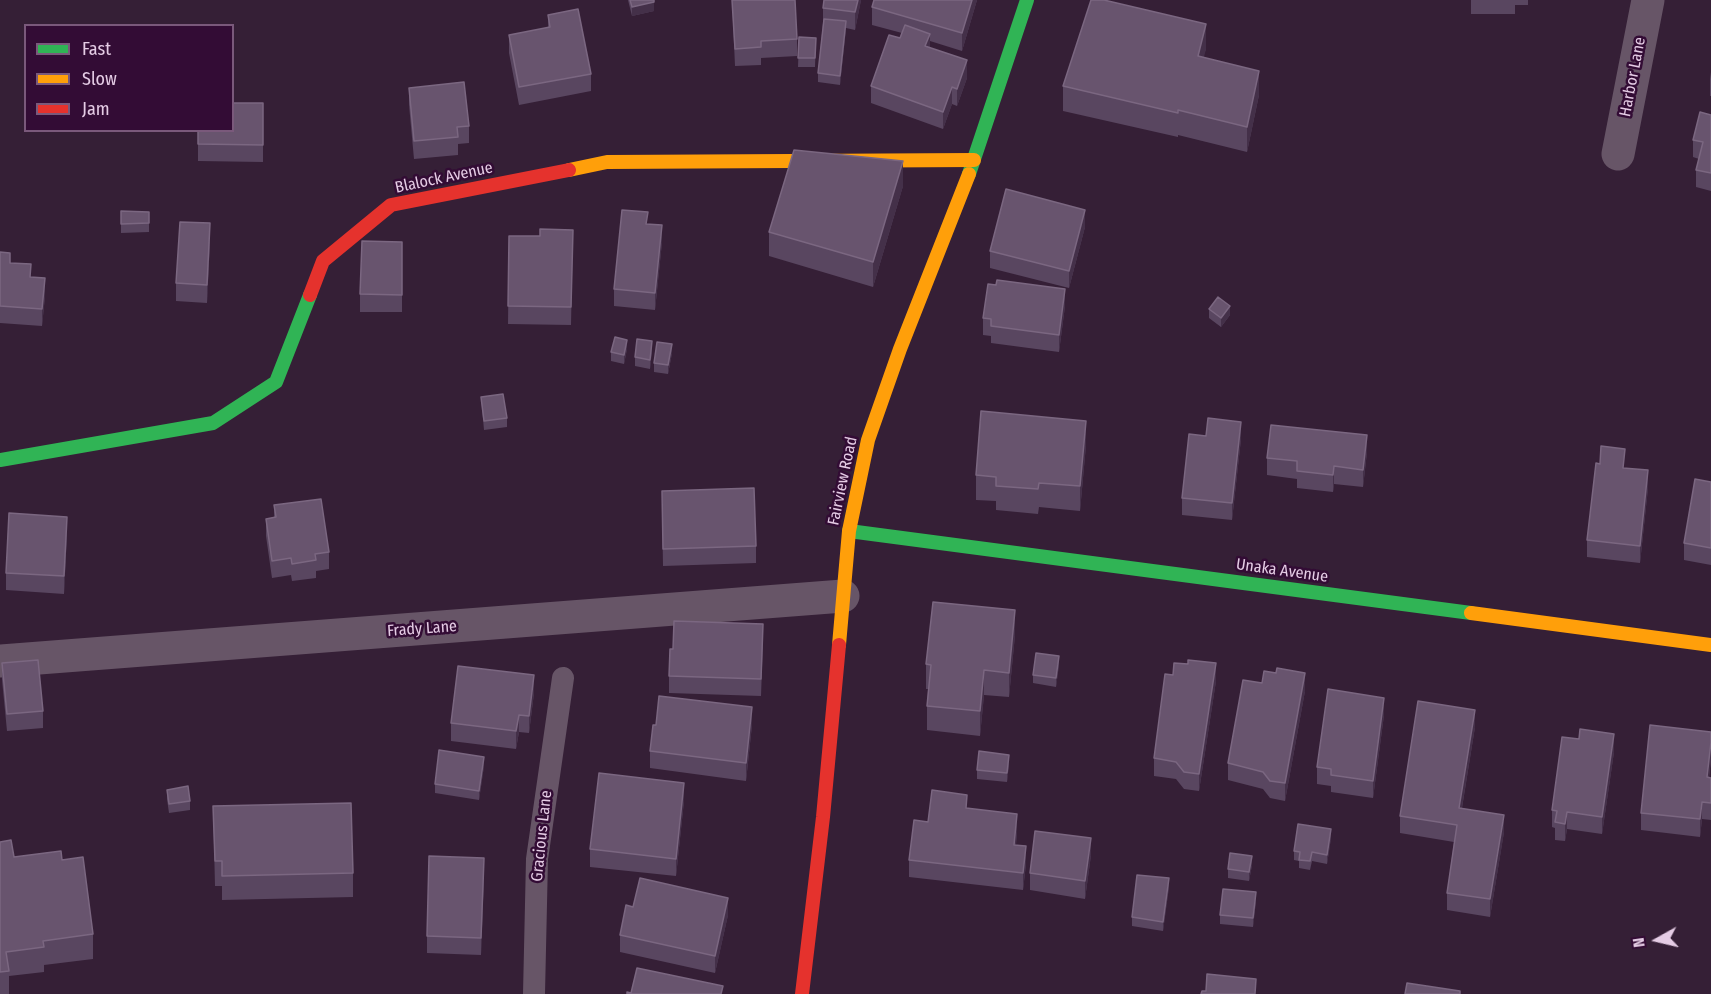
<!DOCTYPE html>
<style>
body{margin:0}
#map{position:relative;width:1711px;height:994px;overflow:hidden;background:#351f36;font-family:"Fira Sans Condensed",sans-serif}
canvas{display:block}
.legend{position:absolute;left:24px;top:24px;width:210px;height:108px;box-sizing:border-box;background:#330c35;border:2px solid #7a597b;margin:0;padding:8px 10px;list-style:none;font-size:18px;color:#e5cce5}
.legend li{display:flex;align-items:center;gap:12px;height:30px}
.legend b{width:30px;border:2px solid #7a597b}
.north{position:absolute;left:1627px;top:910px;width:60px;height:60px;-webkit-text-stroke:4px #330c35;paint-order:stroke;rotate:262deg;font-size:16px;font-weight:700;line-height:24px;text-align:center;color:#e5cce5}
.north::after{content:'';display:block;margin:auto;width:21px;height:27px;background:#e5cce5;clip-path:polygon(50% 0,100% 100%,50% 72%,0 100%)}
</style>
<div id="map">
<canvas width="1711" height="994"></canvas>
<ul class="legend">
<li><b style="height:8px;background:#30b455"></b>Fast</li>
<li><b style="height:8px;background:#ff9f0a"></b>Slow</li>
<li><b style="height:8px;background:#e5322d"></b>Jam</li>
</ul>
<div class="north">N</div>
</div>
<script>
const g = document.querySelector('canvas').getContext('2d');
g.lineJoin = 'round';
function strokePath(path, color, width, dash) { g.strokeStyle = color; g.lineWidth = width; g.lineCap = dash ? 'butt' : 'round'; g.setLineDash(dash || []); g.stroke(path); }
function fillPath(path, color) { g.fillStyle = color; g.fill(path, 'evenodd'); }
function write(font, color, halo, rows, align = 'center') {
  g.font = font + ' "Fira Sans Condensed",sans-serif'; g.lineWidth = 5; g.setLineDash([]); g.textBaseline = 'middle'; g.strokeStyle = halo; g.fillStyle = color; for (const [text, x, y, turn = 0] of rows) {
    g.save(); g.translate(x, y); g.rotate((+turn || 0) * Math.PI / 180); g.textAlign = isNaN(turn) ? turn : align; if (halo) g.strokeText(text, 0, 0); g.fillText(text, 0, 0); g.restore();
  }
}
const lane = new Path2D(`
 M534,994L537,859L563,678`);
const street = new Path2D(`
 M1618,154L1648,0
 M0,661L843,596`);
const fast = new Path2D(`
 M969,174L1027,0
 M0,460L213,423L276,382L310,295
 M849,531L1471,613`);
const slow = new Path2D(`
 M569,170L607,162L974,160
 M1471,613L1711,645
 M839,645L849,531L868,440L900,349L969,174`);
const jam = new Path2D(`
 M310,295L323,261L391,205L569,170
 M802,994L823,817L839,645`);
const wall = new Path2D(`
 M628,0H654V11L632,16Z
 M732,0L797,39V56L761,58V65L735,66Z
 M861,0L855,30L846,28L840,85L818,82V73L823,23V8Z
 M874,0H977L962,51L930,41V47L967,78L957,106L952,104L943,129L871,103V86L900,38L902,33L872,25V7Z
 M1471,0H1528V5H1515V14H1471Z
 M548,15L591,74V91L519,105L509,53V35L548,28Z
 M799,37L816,38L815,67H798Z
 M1206,49L1203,57L1259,95L1247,152L1178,135V137L1063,111V86Z
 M1711,72V96H1710V79Z
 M409,88L469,126V143L458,144V155L414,159L409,105Z
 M263,103V162L198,161V130Z
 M1711,115V191L1696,187V170L1699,159L1693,157V140Z
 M903,186L873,287L769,256V232Z
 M121,211L149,212V232L121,233Z
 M1085,227L1069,288L990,268V251Z
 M573,230L571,325L508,324L509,236H540Z
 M210,241L207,303L176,301V283Z
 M402,242V312H360V294Z
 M662,242L655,310L614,306V289Z
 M0,252L10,263L31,277L45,296L42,326L0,323Z
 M1065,306L1059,352L991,343V336L983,335V318Z
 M1209,309L1230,315L1221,327L1209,318Z
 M627,349L624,364L611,361V352Z
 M652,350L650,369L635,366V357Z
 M672,353L668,374L654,372V363Z
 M481,397L507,418V427L484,430Z
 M1206,436L1241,439L1232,520L1182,515V498Z
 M1086,445L1080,511L1039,507L1038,514L996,510V501L976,500V475Z
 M1367,452L1363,487L1334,484L1333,492L1297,488V479L1267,475V458Z
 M1625,468L1648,488L1640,563L1587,557V540Z
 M1711,482V565L1684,560V543Z
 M274,505L329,552V569L316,571V578L292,581L291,575L272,578L266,536V519L274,517Z
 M662,508L756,546V563L663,566Z
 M67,534L64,594L6,590V573Z
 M1015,635L1009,697L984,695L980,736L927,730V706L928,689H926V664Z
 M763,641L761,696L669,693V676L673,649Z
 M2,663L43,711V728L7,731L2,680Z
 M1188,664L1216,681L1199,791L1184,789L1176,779L1154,776V758L1173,675Z
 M1059,665L1056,687L1033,683V675Z
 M1305,691L1285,801L1270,798L1263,789L1228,780V763Z
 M534,693L529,733L519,732L516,749L451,741V723Z
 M1384,715L1373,798L1331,792V786L1317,784V767Z
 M656,725H752L746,781L650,768V751Z
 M1475,727L1462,808L1504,832L1490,917L1447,910V893L1454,842L1400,833V816Z
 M1711,732V759L1709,778H1711V820L1702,819L1700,837L1641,830V813Z
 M1614,752L1602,834L1567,829L1565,841L1555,840V828L1552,827V810Z
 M1009,764L1007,782L977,779V770Z
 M484,766L479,800L435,793V784Z
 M167,790L190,801V810L169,813L167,799Z
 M684,801L676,876L590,867V849Z
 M213,806L353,873V897L222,900V886H215Z
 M928,822L1017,831L1016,845L1026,864L1023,890L909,877V860Z
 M1331,838L1327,864L1312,861L1310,870L1299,868V861L1294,860V851Z
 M0,842L14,857L62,860L93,934V959L44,965V972L9,976V994H0Z
 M1091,855L1085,899L1030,890V873Z
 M1252,865L1249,881L1228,878V869Z
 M484,875L481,955L427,953V936Z
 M1169,887L1163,931L1132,926V917Z
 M1256,901L1253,927L1220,924V915Z
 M633,907L728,915L715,973L620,952V935Z`);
const shadedWall = new Path2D(`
 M858,0H861L855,30V12Z
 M972,0H977L962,51V33Z
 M654,2V11L632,16V7Z
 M846,21V30L840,85V76Z
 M1206,24V49L1198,81V56Z
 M930,34V51L925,46Z
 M967,60V78L957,106V89Z
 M1259,71V95L1247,152V127Z
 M952,87V104L943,129V112Z
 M903,161V186L873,287V262Z
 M1085,210V227L1069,288V271Z
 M210,223V241L207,303V285Z
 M662,225V242L655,310V293Z
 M45,278V296L42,326V309Z
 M1065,289V306L1059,352V335Z
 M1230,306V315L1221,327V318Z
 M627,340V349L624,364V355Z
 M652,341V350L650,369V360Z
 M672,344V353L668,374V365Z
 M1086,421V445L1080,511V486Z
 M1241,422V439L1232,520V503Z
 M1367,435V452L1363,487V470Z
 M1334,466V484L1333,492V475Z
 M1648,470V488L1640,563V546Z
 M67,517V534L64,594V576Z
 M1015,610V635L1009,697V673Z
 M1059,656V665L1056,687V678Z
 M1216,663V681L1199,791V774Z
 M984,670V695L980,736V711Z
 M1305,673V691L1285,801V783Z
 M534,675V693L529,733V716Z
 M1384,698V715L1373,798V781Z
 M752,707V725L746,781V763Z
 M1475,710V727L1459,825V808Z
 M519,715V732L516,749V731Z
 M1614,734V752L1602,834V817Z
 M1711,742V759L1707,795V777Z
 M1009,755V764L1007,782V773Z
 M484,757V766L479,800V791Z
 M684,783V801L676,876V859Z
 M1702,802V819L1700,837V819Z
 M1567,812V829L1565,841V824Z
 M1017,814V831L1014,862V845Z
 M1504,815V832L1490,917V899Z
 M1331,829V838L1327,864V855Z
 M1091,838V855L1085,899V881Z
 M1026,846V864L1023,890V873Z
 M1252,856V865L1249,881V872Z
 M484,858V875L481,955V938Z
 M1169,878V887L1163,931V922Z
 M1256,892V901L1253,927V918Z
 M728,898V915L715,973V956Z`);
const building = new Path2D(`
 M630,0H654V2L632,7Z
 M732,0H795L797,39L761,41V47L735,49Z
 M824,0H858L855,12L823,8Z
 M874,0H972L962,33L872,7Z
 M1091,0H1104L1206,24L1198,56L1259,71L1247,127L1178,110V113L1063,86Z
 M578,9L591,74L519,87L509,35L550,27L548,15Z
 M824,19L846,21L840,76L818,73Z
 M905,25L930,34L925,46L967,60L957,89L952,87L943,112L871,86L889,35L900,38Z
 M799,37L816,38L815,58H798Z
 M464,82L469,126L457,127L458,137L414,141L409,88Z
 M232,103H263V145L198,144V130H232Z
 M1700,112L1711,115V173L1696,170L1703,142L1693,140Z
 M794,150L903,161L873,262L769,232Z
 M1006,189L1085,210L1069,271L990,251Z
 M622,210L648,212L646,224L662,225L655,293L614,289Z
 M121,211L149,212V223L121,224Z
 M180,222L210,223L207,285L176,283Z
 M540,229L573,230L571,307L508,306L509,236H540Z
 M362,241L402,242V295L360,294Z
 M0,252L10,253V263L31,264L30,277L45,278L42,309L0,306Z
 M997,280L1065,289L1059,335L991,326V319L983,318L988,284L996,285Z
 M1218,297L1230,306L1221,318L1209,309Z
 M615,337L627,340L624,355L611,352Z
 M637,339L652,341L650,360L635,357Z
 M657,342L672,344L668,365L654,363Z
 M503,394L507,418L484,421L481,397Z
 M981,411L1086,421L1080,486L1039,483L1038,489L996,486V477L976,475Z
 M1208,418L1241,422L1232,503L1182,498L1189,434L1206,436Z
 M1271,425L1367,435L1363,470L1334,466L1333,475L1297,471V461L1267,458Z
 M1601,446L1625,449L1623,468L1648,470L1640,546L1587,540L1596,463L1600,464Z
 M1695,479L1711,482V548L1684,543Z
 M754,488L756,546L663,549L662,491Z
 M321,499L329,552L315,554L316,560L292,564L291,558L272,561L266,519L276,517L274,505Z
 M9,513L67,517L64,576L6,573Z
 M933,602L1015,610L1009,673L984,670L980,711L927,706L931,665L926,664Z
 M674,621L763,624L761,679L669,676L670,649H673Z
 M1036,653L1059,656L1056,678L1033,675Z
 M38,660L43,711L7,714L2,663Z
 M1188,660L1216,663L1199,774L1184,772L1176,762L1154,758L1165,674L1173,675L1174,663L1188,664Z
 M458,666L534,675L529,716L519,715L516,731L451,723Z
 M1277,668L1305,673L1285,783L1270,781L1263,772L1228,763L1243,680L1262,683L1264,671L1276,673Z
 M1328,689L1384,698L1373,781L1331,775V769L1317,767Z
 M659,696L752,707L746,763L650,751L653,725H656Z
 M1418,701L1475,710L1459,808L1504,815L1490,899L1447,893L1457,825L1400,816Z
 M1650,725L1711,732V742L1707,777L1711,778V803L1702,802L1700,819L1641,813Z
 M1580,729L1614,734L1602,817L1567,812L1565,824L1555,822L1557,811L1552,810L1562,737L1579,739Z
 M439,750L484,757L479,791L435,784Z
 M979,751L1009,755L1007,773L977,770Z
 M599,773L684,783L676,859L590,849Z
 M188,786L190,801L169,804L167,790Z
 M932,790L967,795L966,808L1017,814L1014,845L1026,846L1023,873L909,860L914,820L928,822Z
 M351,803L353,873L222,876V861H215L213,806Z
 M1298,824L1331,829L1327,855L1312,852L1310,861L1299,860L1300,852L1294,851Z
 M1035,831L1091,838L1085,881L1030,873Z
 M11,840L14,857L61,851L62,860L83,857L93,934L43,941L44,947L6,952L9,971L0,972V842Z
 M1230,853L1252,856L1249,872L1228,869Z
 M429,856L484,858L481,938L427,936Z
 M1137,875L1169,878L1163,922L1132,917Z
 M640,878L728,898L715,956L620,935L626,905L633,907Z
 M1223,889L1256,892L1253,918L1220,915Z
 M637,968L723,986L721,994H627V992L631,993Z
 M1207,974L1256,979L1255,994H1201L1202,991H1206Z
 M1407,983L1460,991V994H1405Z`);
const streetNames = [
 ["Harbor Lane",1633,77,-79],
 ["Blalock Avenue",444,178,-12],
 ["Fairview Road",843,481,-78],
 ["Unaka Avenue",1282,571,8],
 ["Frady Lane",422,629,-4],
 ["Gracious Lane",542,836,-84]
];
strokePath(lane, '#675567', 22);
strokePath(street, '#675567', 33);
strokePath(fast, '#30b455', 14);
strokePath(slow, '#ff9f0a', 14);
strokePath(jam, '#e5322d', 14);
fillPath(wall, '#594660');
fillPath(shadedWall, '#443049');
fillPath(building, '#68546e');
strokePath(building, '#7b6781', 1.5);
write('16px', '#e5cce5', '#330c35', streetNames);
</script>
